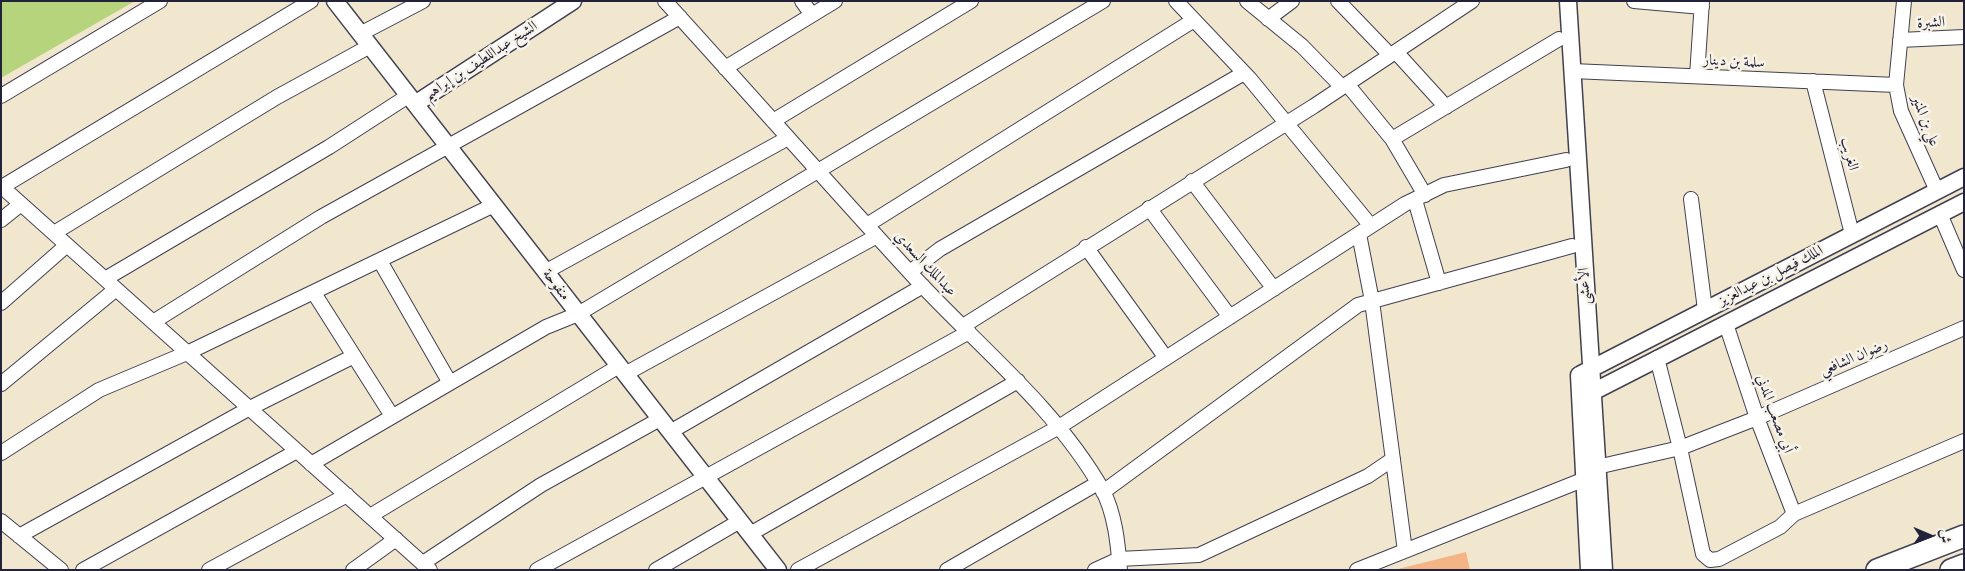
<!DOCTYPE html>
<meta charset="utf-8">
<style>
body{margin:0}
#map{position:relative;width:1965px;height:571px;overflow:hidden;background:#f0e7ce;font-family:Alegreya,Amiri,serif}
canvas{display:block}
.frame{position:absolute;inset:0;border:2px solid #22223b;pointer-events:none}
.north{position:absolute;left:1905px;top:511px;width:50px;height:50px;-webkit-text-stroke:4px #f7f3e8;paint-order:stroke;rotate:91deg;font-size:14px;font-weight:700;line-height:20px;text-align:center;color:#22223b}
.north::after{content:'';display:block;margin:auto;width:18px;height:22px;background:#22223b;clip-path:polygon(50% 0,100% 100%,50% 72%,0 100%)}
</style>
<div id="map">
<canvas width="1965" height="571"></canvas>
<div class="frame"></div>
<div class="north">ش</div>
</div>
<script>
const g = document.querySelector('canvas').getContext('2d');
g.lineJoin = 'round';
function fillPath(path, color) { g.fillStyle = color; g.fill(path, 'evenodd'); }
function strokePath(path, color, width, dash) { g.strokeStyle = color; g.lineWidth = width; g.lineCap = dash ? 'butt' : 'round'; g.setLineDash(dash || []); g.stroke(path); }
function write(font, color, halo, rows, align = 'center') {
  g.font = font + ' Alegreya,Amiri,serif'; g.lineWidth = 5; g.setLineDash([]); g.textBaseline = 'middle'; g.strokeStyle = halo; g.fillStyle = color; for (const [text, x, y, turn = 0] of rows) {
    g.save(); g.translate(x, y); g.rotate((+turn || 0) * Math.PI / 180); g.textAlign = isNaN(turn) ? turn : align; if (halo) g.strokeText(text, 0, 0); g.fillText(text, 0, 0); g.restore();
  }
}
const green = new Path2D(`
 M1,1H135L1,78Z`);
const building = new Path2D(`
 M1466,552L1470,570H1398V569Z`);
const minor = new Path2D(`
 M665,1C749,93 831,187 915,278C979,347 1055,407 1102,489C1115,513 1118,544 1120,570
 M802,1L812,15
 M1176,1L1250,79L1371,226
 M1247,1L1302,46L1342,87
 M1338,1L1390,55
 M1634,1L1702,7
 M1904,1L1896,85L1901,111L1937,191
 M1268,19L1292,1
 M360,34L423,1
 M1900,40L1964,37
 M1396,52L1446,107
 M725,68L835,1
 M1572,71L1896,85
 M1697,76L1702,1
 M1813,81L1852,234
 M1347,84L1392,139L1425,195
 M1,96L160,1
 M773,121L971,1
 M1392,139L1559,39
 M1192,181L1274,289
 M1,186L430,570
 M2,187L311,1
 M1691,199L1705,310
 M1415,200L1439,283
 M1149,208L1230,317
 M1940,214L1964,270
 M1,220L21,204
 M867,225L1194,20
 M54,233L277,97L370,46
 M1359,234L1372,301L1405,551
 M1086,247L1166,358
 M380,261L450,383
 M545,272L788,138
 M910,272L940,249L1244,73
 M105,279L329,147L408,96
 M314,293L392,416
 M1,303L67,245
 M153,322L321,217L680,17
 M1726,324L1757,418L1794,514
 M963,326L1314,106L1472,1
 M1657,358L1680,448L1703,554L1710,560L1719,559L1780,527L1794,514L1964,441
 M625,374L877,236
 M1,384L116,289
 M670,432L923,286
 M1,453L99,390L187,353L494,205
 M311,464L546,327L578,314L1103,1
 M1597,467L1680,448L1757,418L1964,328
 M1103,492L1358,305L1572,246
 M370,516L619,366
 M1,521L61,570
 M750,534L1018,381
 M19,536L250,408L354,356
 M423,563L541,485L660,419
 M83,570L297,451
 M209,570L347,495
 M353,570L396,539
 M537,570L969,332
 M656,570L740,521
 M798,570L1059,427L1405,204L1444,185L1566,160
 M947,570L1098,483
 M1095,570L1119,559L1199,555L1368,476L1393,459
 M1357,570L1585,479`);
const tertiary = new Path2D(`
 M335,1L778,570
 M1568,1L1604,570
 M415,104L573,1
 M1581,374L1964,177
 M1579,375L1589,570
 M1583,397L1964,202`);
const primary = new Path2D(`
 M1877,570L1964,536
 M1951,570L1964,565`);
const streetNames = [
 ["الشبرة",1931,23,-3],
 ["الشيخ عبداللطيف بن إبراهيم",481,61,-33],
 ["سلمة بن دينار",1734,62,3],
 ["علي بن المنير",1925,121,69],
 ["الغريب",1849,154,76],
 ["عبدالملك السعدي",925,264,47],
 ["الملك فيصل بن عبدالعزيز",1771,276,-27],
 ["منفوحة",556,285,52],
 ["الأعشى",1585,286,-93],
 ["رضوان الشافعي",1854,358,-23],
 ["أبي مصعب المدني",1774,414,70]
];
fillPath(green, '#b6d47b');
fillPath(building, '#f4b486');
strokePath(minor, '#414051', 16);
strokePath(tertiary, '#414051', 19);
strokePath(primary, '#414051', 24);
strokePath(minor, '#fff', 14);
strokePath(tertiary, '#fff', 16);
strokePath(primary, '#fff', 21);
write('15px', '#22223b', '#f7f3e8', streetNames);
</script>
